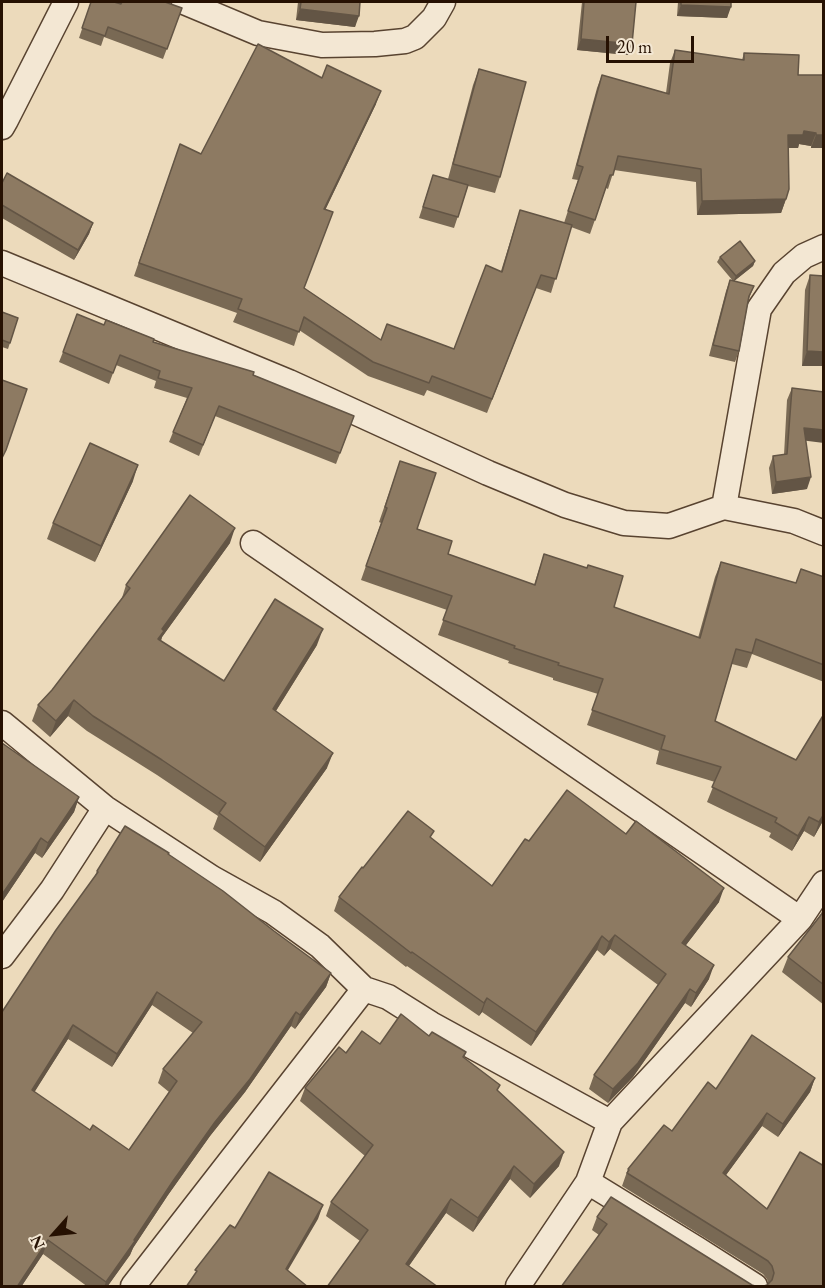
<!DOCTYPE html>
<style>
body{margin:0}
#map{position:relative;width:825px;height:1288px;overflow:hidden;background:#ecdabb;font-family:"EB Garamond",serif}
canvas{display:block}
.frame{position:absolute;inset:0;border:3px solid #261102;pointer-events:none}
.north{position:absolute;left:24px;top:1204px;width:60px;height:60px;-webkit-text-stroke:4px #f3e7d3;paint-order:stroke;rotate:243deg;font-size:16px;font-weight:700;line-height:24px;text-align:center;color:#261102}
.north::after{content:'';display:block;margin:auto;width:21px;height:27px;background:#261102;clip-path:polygon(50% 0,100% 100%,50% 72%,0 100%)}
.scale{position:absolute;left:606px;top:36px;width:88px;height:27px;box-sizing:border-box;border:3px solid #261102;border-top:0;padding-left:8px;font-size:18px;line-height:21px;white-space:nowrap;color:#261102;-webkit-text-stroke:4px #f3e7d3;paint-order:stroke}
</style>
<div id="map">
<canvas width="825" height="1288"></canvas>
<div class="frame"></div>
<div class="north">N</div>
<div class="scale">20 m</div>
</div>
<script>
const g = document.querySelector('canvas').getContext('2d');
g.lineJoin = 'round';
function strokePath(path, color, width, dash) { g.strokeStyle = color; g.lineWidth = width; g.lineCap = dash ? 'butt' : 'round'; g.setLineDash(dash || []); g.stroke(path); }
function fillPath(path, color) { g.fillStyle = color; g.fill(path, 'evenodd'); }
const street = new Path2D(`
 M184,2L258,33L322,45L375,44L405,41L415,37L434,18L443,2
 M2,127L6,120L66,2
 M2,263L289,382L488,473L565,505L624,523L669,526L724,507L794,521L824,533
 M724,507L759,309L784,273L804,256L824,247
 M253,543L800,919
 M2,723L105,808L212,878L273,912L320,946L364,989L388,997L431,1024L610,1122
 M2,956L52,890L105,808
 M588,1182L697,1249L755,1286
 M133,1286L364,989
 M518,1286L588,1182L610,1122L800,919L824,883`);
const wall = new Path2D(`
 M91,2L182,8L163,59L104,37L101,46L79,38Z
 M298,2H360L355,27L296,20Z
 M582,2H636L628,55L577,50Z
 M678,2H731L727,18L677,16Z
 M675,50L742,60L744,53L798,75H824V148H811V146L799,144L798,148H788L786,199L781,213L697,215L696,182L614,170L608,189L606,188L590,234L571,227L551,293L536,288L487,413L427,390L424,396L368,376L299,330L294,346L233,322L237,313L134,276L180,144L201,154L322,78L376,104L325,210L304,288L381,340L454,349L501,271L520,210L564,223L578,180L572,179L597,88L602,75L666,93L670,63Z
 M479,69L500,177L495,193L468,186L454,228L419,218L433,175L448,179L473,85Z
 M2,183L93,223L89,234L74,260L2,218Z
 M720,257L755,261L753,266L734,281L754,286L748,301L739,351L735,362L709,356L726,291L730,280L733,281L717,262Z
 M810,275L824,366H802L805,290Z
 M2,312L18,318L8,349L2,347Z
 M104,325L253,375L354,416L336,464L215,416L199,456L169,442L187,398L154,388L156,381L116,365L109,384L59,362L63,352Z
 M792,388L806,441L807,489L772,494L769,468L773,456L784,455L787,400Z
 M395,476L417,529L448,554L534,585L544,554L614,607L698,638L715,577L721,562L796,583L824,577V682L752,654L747,668L732,664L715,721L796,760L824,714V819L814,837L804,831L792,851L769,837L771,833L707,802L715,782L656,764L659,751L587,725L598,694L553,680V678L508,663L509,661L438,635L447,610L361,580L381,523L379,522Z
 M133,481L95,562L47,539L53,523Z
 M230,543L162,637L161,641L224,681L317,645L276,711L327,768L260,862L213,829L218,816L157,775L87,731L68,716L50,737L32,721L38,705L52,690L121,601L126,585Z
 M2,743L79,797L74,812L42,858L35,853L2,902Z
 M431,838L492,886L529,841L719,902L685,946L709,979L691,1007L685,1003L633,1077L608,1103L589,1089L594,1075L658,985L610,949L604,956L597,950L531,1046L482,1012L479,1016L407,966L406,967L334,911L339,897L363,868Z
 M168,854L331,973L326,987L295,1029L291,1026L245,1092L210,1136L168,1195L133,1248L130,1255L107,1287H88L43,1254L21,1287H2V1012L94,878L97,871ZM152,1005L193,1033L163,1069L158,1083L169,1092L129,1150L90,1130L34,1092L68,1039L112,1067Z
 M824,905V1005L782,972L788,957L821,914Z
 M429,1036L466,1052L464,1058L498,1091L559,1166L530,1198L510,1179L473,1232L446,1213L409,1266L360,1241L326,1216L331,1202L365,1156L300,1101L305,1088L346,1053L380,1044Z
 M815,1078L810,1092L778,1137L762,1126L726,1175L824,1287L767,1285L768,1283L767,1279L763,1274L622,1186L628,1169L672,1131L716,1089Z
 M597,1217L752,1285L599,1235L592,1230Z`);
const shadedWall = new Path2D(`
 M681,5L731,7L727,18L677,16Z
 M300,9L359,16L355,27L296,20Z
 M581,39L632,44L628,55L577,50Z
 M381,91L376,104L319,223L324,209Z
 M804,131L816,133L811,146L799,144L798,148H783L788,135Z
 M816,135H824V148H811Z
 M786,199L781,213L697,215L702,201Z
 M93,223L89,234L74,260L78,250Z
 M755,261L753,266L733,282L736,276Z
 M807,351L824,352V366H802Z
 M804,428L824,430V443L800,440Z
 M138,465L133,481L95,562L101,546Z
 M811,477L807,489L772,494L776,482Z
 M235,528L230,543L162,637L159,646L153,654L162,629Z
 M323,629L317,645L267,725L273,709Z
 M74,700L68,716L50,737L56,721Z
 M333,753L327,768L260,862L265,847Z
 M79,797L74,812L42,858L48,843Z
 M824,814V819L814,837L819,822Z
 M809,817L804,831L792,851L798,836Z
 M41,838L35,853L2,902V896L3,893Z
 M724,888L719,902L677,957L682,943Z
 M615,935L610,949L604,956L609,942Z
 M602,936L597,950L531,1046L536,1032Z
 M714,965L709,979L691,1007L696,993Z
 M331,973L326,987L295,1029L300,1015Z
 M690,989L685,1003L633,1077L608,1103L613,1089Z
 M157,992L152,1005L112,1067L117,1054Z
 M487,998L482,1012L479,1016L484,1003Z
 M296,1012L291,1026L245,1092L210,1136L168,1195L133,1248L130,1255L107,1287H104L106,1282L173,1181L215,1122Z
 M73,1025L68,1039L27,1104L32,1090Z
 M815,1078L810,1092L778,1137L783,1124Z
 M767,1113L762,1126L718,1186L723,1173Z
 M564,1152L559,1166L530,1198L534,1184Z
 M514,1166L510,1179L473,1232L478,1218Z
 M451,1199L446,1213L401,1277L406,1264Z
 M323,1205L318,1219L281,1282L286,1269Z
 M48,1240L43,1254L21,1287H17Z`);
const building = new Path2D(`
 M91,2H114L121,4L122,2H165L182,8L167,49L108,27L105,36L82,28Z
 M301,2H360L359,16L300,9Z
 M584,2H636L632,44L581,39Z
 M681,2H731V7L681,5Z
 M258,44L322,78L327,65L381,91L324,209L333,212L304,288L381,340L387,324L454,349L486,265L502,272L520,210L572,225L556,279L541,275L492,399L432,376L429,383L373,362L304,317L299,332L238,309L242,299L139,263L180,144L201,154Z
 M675,50L744,60V53L799,55L798,75H824V135H816V133L804,131L803,135H788L789,189L786,199L702,201L701,169L618,156L613,175H610L595,220L568,211L583,167L577,165L602,75L669,94Z
 M479,69L526,82L500,177L453,164Z
 M7,173L93,223L78,250L2,205V183Z
 M433,175L468,185L458,217L423,207Z
 M740,241L755,261L736,276L720,257Z
 M810,275L824,276V352L807,351Z
 M730,280L754,286L749,296L739,351L713,345Z
 M2,312L18,318L10,343L2,340Z
 M77,314L104,325L106,320L154,339L153,342L254,372L253,375L354,416L340,453L219,406L203,445L173,432L192,388L158,378L160,371L120,355L113,373L63,352Z
 M2,380L27,389L6,450L2,458Z
 M792,388L824,392V430L804,428L811,477L776,482L773,456L787,454Z
 M90,443L138,465L101,546L53,523Z
 M400,461L436,473L417,529L452,541L448,554L535,585L544,554L587,568L588,565L623,576L614,607L700,638L721,562L796,583L801,569L824,577V665L756,639L752,653L736,649L715,721L796,760L824,714V814L819,822L809,817L798,836L775,822L777,818L712,787L721,767L661,749L665,736L592,710L603,679L558,665L559,663L514,648L515,646L443,620L452,596L366,566L387,508L385,507Z
 M190,495L235,528L162,629L164,631L158,639L224,681L275,599L323,629L273,709L333,753L265,847L219,813L226,803L162,760L93,716L74,700L56,721L38,705L52,690L130,588L126,585Z
 M2,743L79,797L48,843L41,838L3,893L2,892Z
 M567,790L626,834L636,821L724,888L682,943L714,965L696,993L690,989L638,1063L613,1089L594,1075L666,974L615,935L609,942L602,936L536,1032L487,998L484,1003L412,952L411,953L339,897L362,867L363,868L408,811L434,831L430,837L492,886L525,839L529,841Z
 M125,826L169,853L168,854L223,891L274,931L331,973L300,1015L296,1012L250,1079L215,1122L173,1181L134,1240L135,1241L106,1282L48,1240L17,1287H2V1012L56,930L98,872L97,871ZM157,992L202,1022L163,1069L177,1081L129,1150L93,1125L90,1130L32,1090L73,1025L117,1054Z
 M824,911V985L788,957Z
 M401,1014L429,1036L432,1032L466,1052L463,1057L500,1085L497,1090L564,1152L534,1184L514,1166L478,1218L451,1199L406,1264L438,1287H327L368,1230L331,1202L373,1145L305,1088L339,1047L346,1053L362,1031L380,1044Z
 M752,1035L815,1078L783,1124L767,1113L723,1173L767,1209L800,1152L824,1166V1287H761L767,1285L772,1280L774,1273L772,1266L768,1261L627,1173L629,1170L628,1169L664,1125L672,1131L708,1082L716,1089Z
 M269,1172L323,1205L286,1269L308,1287H186L197,1271L195,1270L230,1225L235,1228Z
 M611,1197L752,1285L758,1287H561L607,1224L597,1217Z`);
strokePath(street, '#584330', 27);
strokePath(street, '#f3e7d3', 24);
fillPath(wall, '#796954');
fillPath(shadedWall, '#635545');
fillPath(building, '#8d7a62');
strokePath(building, '#635545', 1.5);
</script>
